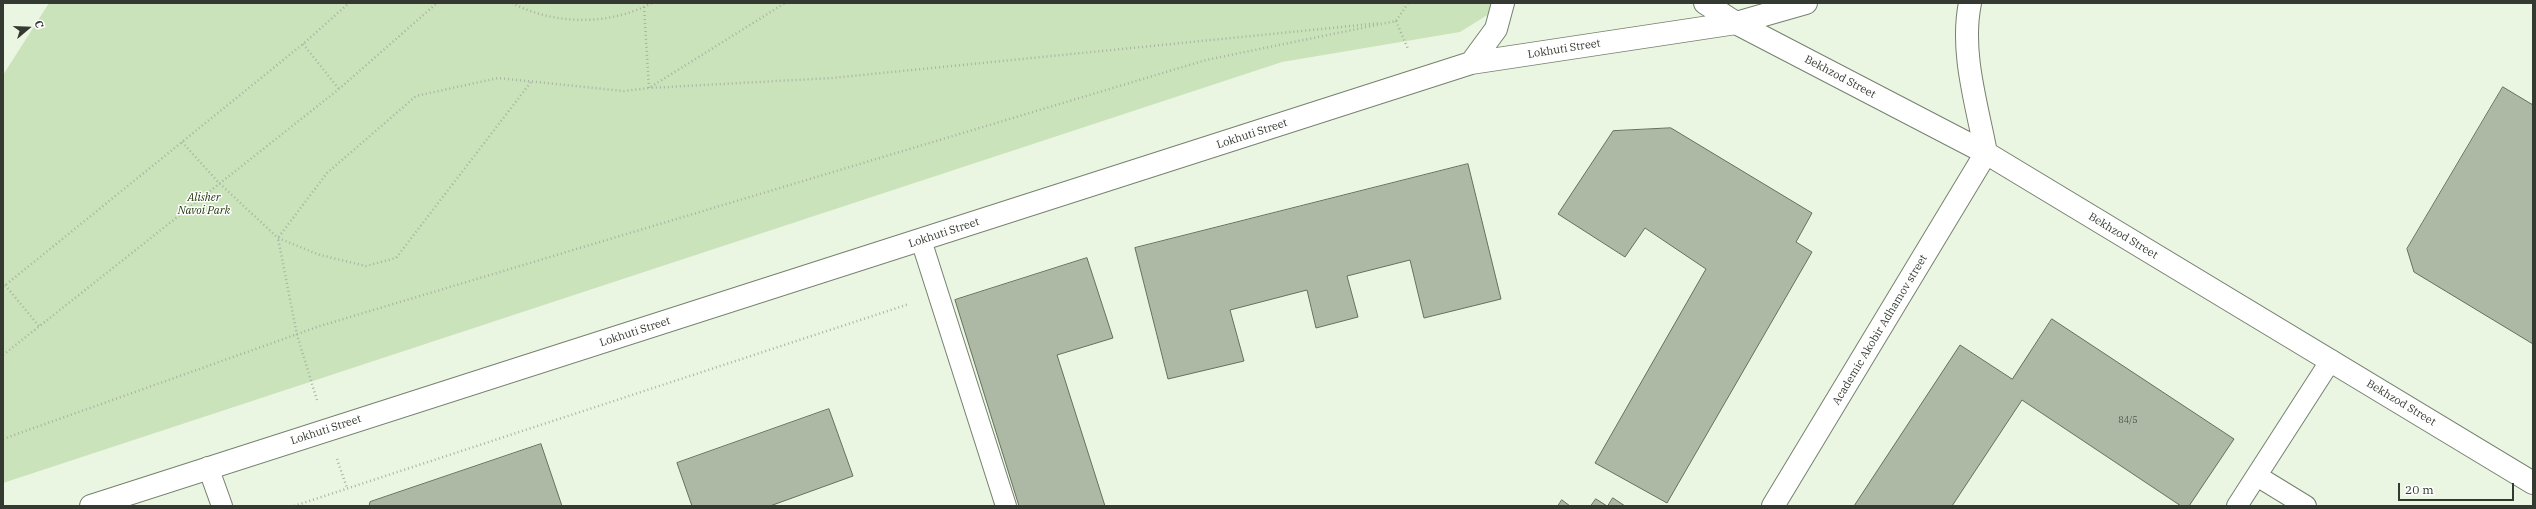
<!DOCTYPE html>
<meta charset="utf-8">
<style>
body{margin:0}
#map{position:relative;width:2536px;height:509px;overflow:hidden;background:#eaf6e2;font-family:"IBM Plex Serif",serif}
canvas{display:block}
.frame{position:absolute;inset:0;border:4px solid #343931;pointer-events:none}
.north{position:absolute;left:8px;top:8px;width:40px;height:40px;-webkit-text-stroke:3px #fff;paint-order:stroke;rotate:71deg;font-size:11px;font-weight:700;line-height:16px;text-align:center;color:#343931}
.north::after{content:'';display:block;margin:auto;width:14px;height:18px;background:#343931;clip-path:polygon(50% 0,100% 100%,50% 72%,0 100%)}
.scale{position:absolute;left:2398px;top:483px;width:116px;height:18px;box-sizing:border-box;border:2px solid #343931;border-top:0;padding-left:5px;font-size:12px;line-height:14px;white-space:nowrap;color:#343931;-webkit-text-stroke:3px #fff;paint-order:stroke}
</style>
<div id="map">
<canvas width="2536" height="509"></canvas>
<div class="frame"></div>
<div class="north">С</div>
<div class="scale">20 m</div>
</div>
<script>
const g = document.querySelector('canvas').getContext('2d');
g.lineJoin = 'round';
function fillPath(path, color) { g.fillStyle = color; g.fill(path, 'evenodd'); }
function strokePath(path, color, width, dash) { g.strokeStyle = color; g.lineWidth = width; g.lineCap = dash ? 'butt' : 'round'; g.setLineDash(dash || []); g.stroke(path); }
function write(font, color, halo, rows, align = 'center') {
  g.font = font + ' "IBM Plex Serif",serif'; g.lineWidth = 3; g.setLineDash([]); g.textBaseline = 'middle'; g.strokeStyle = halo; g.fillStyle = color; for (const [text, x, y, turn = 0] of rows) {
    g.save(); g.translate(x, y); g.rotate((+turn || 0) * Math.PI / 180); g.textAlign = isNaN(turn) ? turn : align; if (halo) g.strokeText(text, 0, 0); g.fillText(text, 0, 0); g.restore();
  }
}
const green = new Path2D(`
 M49,3H1491L1489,14L1460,32L1282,62L3,483V75Z`);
const building = new Path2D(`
 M2503,87L2533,105V344L2414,272L2407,249Z
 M1671,128L1812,213L1796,242L1812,252L1667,503L1595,463L1706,269L1645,228L1625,257L1558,214L1613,131Z
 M1468,164L1501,299L1424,318L1410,260L1347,276L1358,317L1316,328L1307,290L1230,310L1244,361L1168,379L1135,248Z
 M1087,258L1113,338L1057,355L1105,506H1019L955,300Z
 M2052,319L2234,439L2189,506H2181L2022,400L1952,506H1854L1960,345L2012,379Z
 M829,409L853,476L770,506H692L677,463Z
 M541,444L562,506H369L370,502Z
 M1613,498L1625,506H1608Z
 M1596,499L1607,506H1591Z
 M1562,500L1570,506H1558Z`);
const path = new Path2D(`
 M512,3C554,25 609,26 652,3
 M644,7L649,88L832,78L1381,23
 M1396,21L1408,49
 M303,44L339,89
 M182,142L219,183L278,238L320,255L366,266L396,258L531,82
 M5,285L39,326
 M3,287L303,44L349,3
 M3,355L339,89L437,3
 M317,400L297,335L278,238L327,173L416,96L498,78L624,91L649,88L785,3
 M3,439L320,326L1206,60L1396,21L1408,3
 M337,459L347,488
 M294,506L909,304`);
const service = new Path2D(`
 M921,240L1006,506
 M208,467L222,506
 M2257,476L2306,506
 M2237,506L2331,360`);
const minor = new Path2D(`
 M1773,506L1986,153`);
const tertiary = new Path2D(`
 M1705,3L1736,23L1986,153L2533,483
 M1970,3C1960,52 1977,105 1986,153
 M1471,63L1496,29L1503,3
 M91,506L1471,63L1736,23L1806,3`);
const numberNames = [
 ["84/5",2128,420]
];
const streetNames = [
 ["Lokhuti Street",1564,49,-9],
 ["Bekhzod Street",1840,77,28],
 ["Lokhuti Street",1252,134,-18],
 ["Lokhuti Street",944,233,-18],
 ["Bekhzod Street",2123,236,31],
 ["Academic Akobir Adhamov street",1880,330,-59],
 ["Lokhuti Street",635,332,-18],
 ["Bekhzod Street",2401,403,31],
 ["Lokhuti Street",326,430,-18]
];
const parkNames = [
 ["Alisher",204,198],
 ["Navoi Park",204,211]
];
fillPath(green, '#cbe3bb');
fillPath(building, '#adb9a5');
strokePath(building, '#65705e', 1);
strokePath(service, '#76816f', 22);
strokePath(minor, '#76816f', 24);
strokePath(tertiary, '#76816f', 24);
strokePath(path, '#a8b2a2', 2.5, [1, 3]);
strokePath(service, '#fff', 20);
strokePath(minor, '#fff', 22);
strokePath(tertiary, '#fff', 22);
write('9px', '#52594e', null, numberNames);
write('11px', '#343931', '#fff', streetNames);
write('italic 11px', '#1b3303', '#fff', parkNames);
</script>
